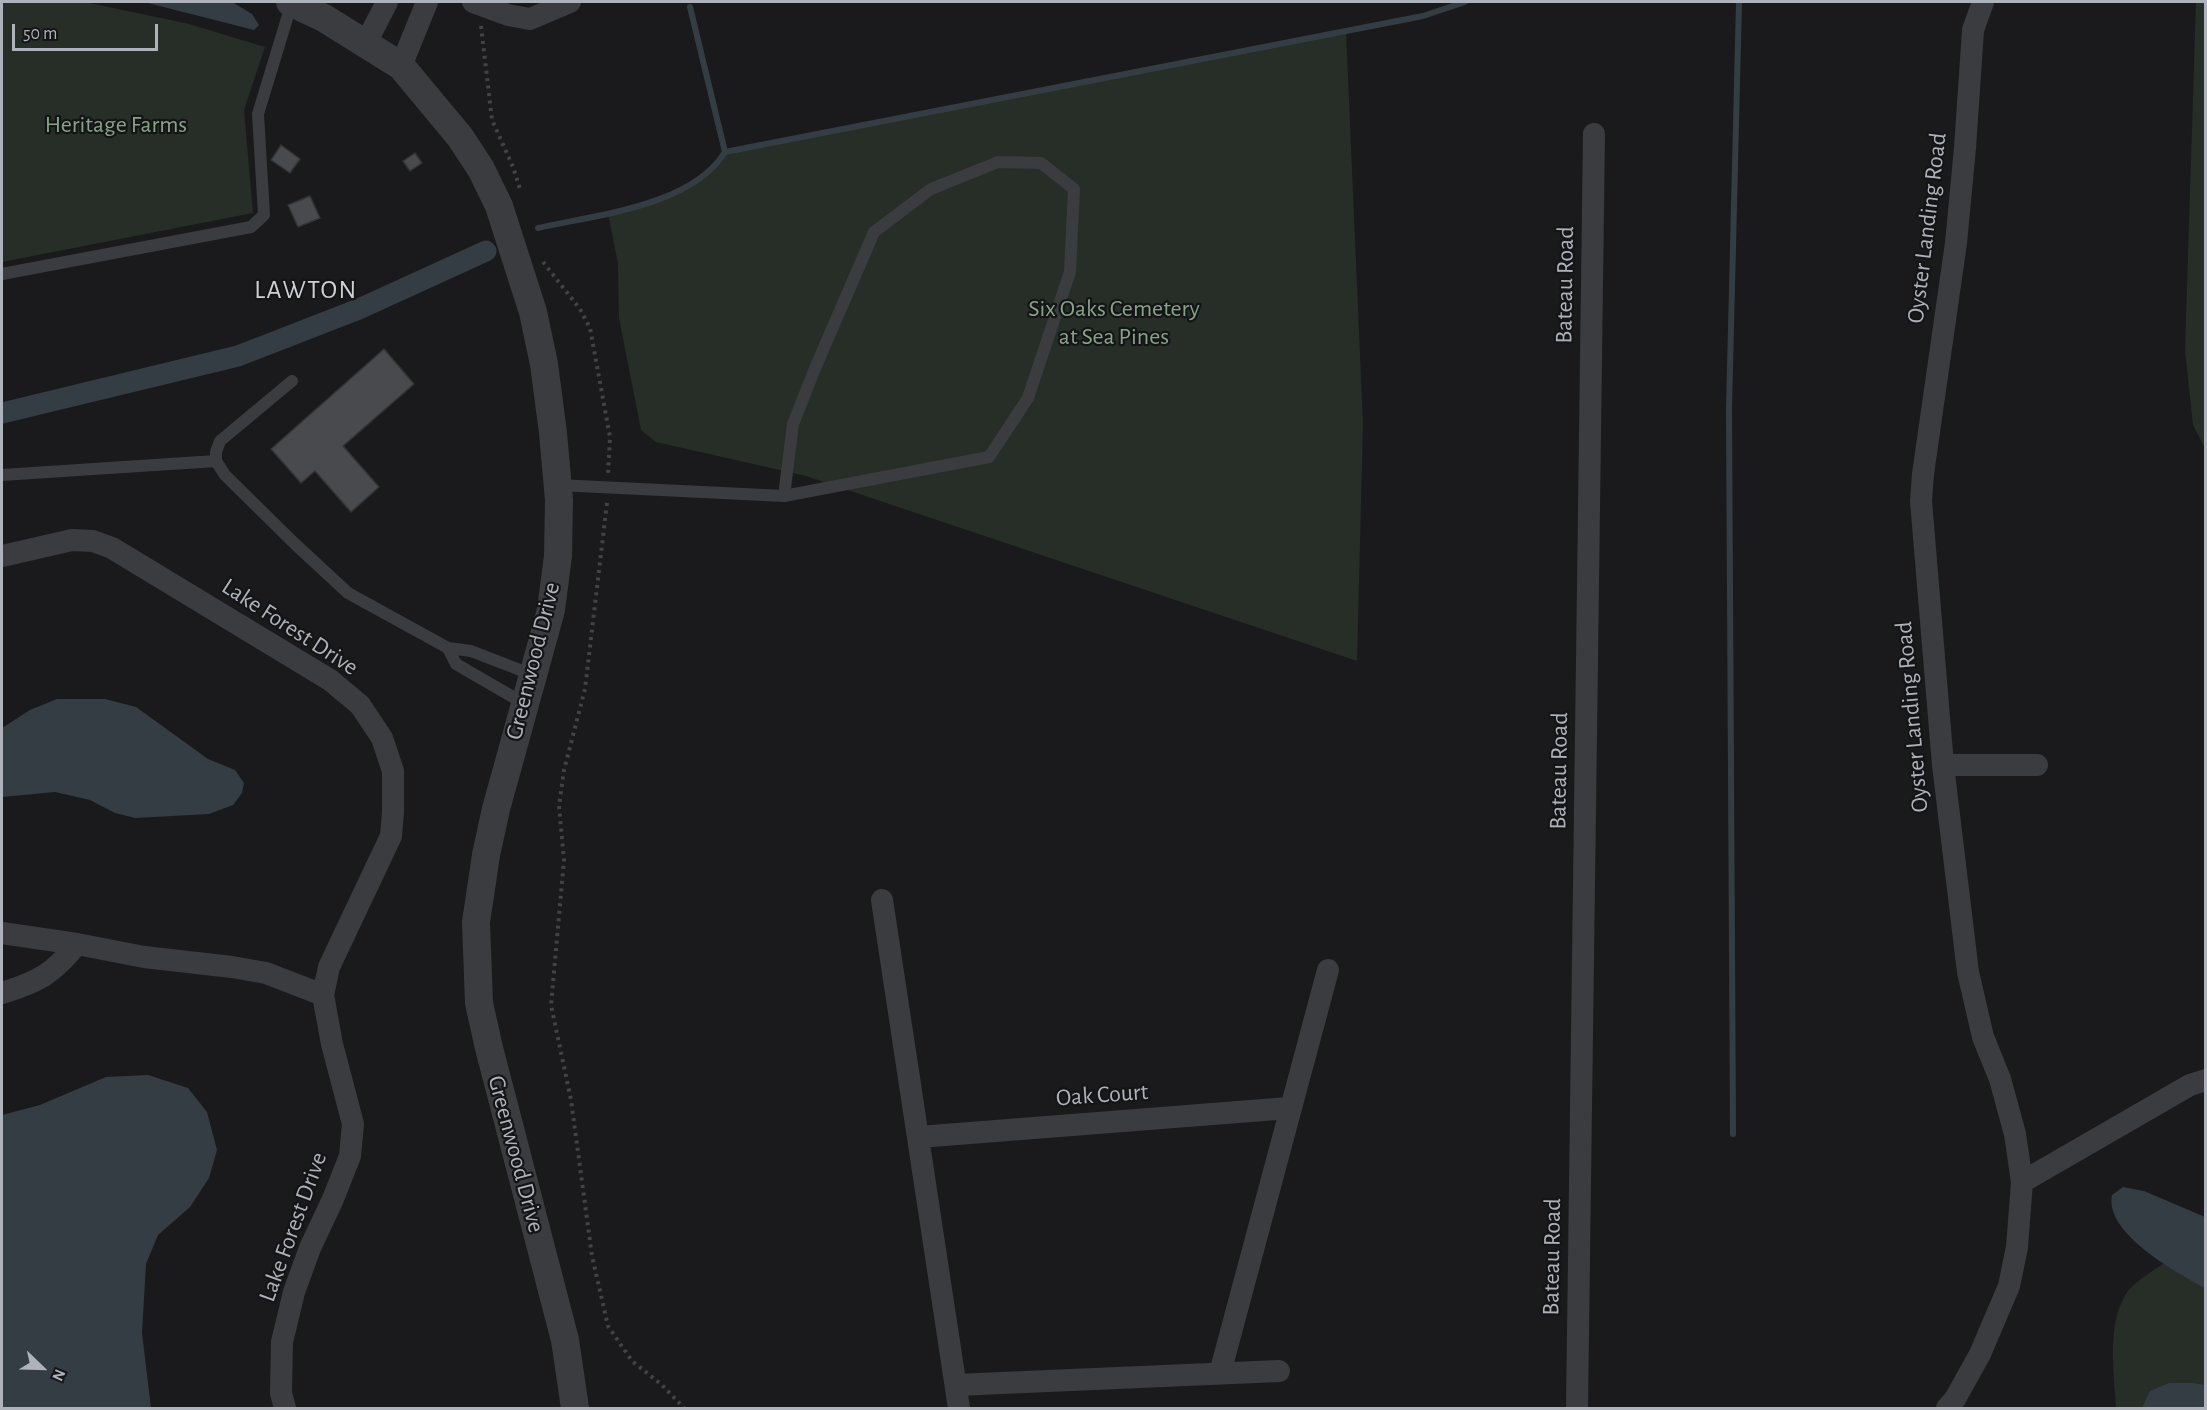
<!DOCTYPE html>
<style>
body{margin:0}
#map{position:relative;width:2207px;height:1410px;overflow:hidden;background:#1a1a1c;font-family:"Alegreya Sans",sans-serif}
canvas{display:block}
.frame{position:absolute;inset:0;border:3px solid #aeb2ba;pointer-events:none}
.north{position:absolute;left:12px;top:1338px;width:60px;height:60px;-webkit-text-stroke:4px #151517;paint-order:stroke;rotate:113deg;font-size:16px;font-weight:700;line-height:24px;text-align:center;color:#aeb2ba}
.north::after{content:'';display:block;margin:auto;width:21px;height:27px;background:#aeb2ba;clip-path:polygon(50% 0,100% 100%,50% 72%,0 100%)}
.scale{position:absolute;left:12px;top:24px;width:146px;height:27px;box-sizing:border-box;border:3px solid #aeb2ba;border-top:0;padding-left:8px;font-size:18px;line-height:21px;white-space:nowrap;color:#aeb2ba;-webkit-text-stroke:4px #151517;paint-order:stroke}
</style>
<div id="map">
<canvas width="2207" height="1410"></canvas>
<div class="frame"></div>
<div class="north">N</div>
<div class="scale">50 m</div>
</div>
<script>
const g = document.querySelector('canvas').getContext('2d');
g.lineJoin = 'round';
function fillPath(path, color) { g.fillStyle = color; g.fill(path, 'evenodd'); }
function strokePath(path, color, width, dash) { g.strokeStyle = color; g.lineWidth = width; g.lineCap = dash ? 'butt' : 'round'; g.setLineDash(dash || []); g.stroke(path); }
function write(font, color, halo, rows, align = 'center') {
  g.font = font + ' "Alegreya Sans",sans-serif'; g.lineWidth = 4.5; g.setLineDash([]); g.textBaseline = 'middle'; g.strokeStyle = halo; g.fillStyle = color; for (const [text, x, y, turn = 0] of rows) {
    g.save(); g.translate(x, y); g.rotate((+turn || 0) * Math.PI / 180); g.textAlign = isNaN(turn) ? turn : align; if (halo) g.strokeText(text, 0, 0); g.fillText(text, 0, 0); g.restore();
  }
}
const green = new Path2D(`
 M2,2H85L189,24L265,47L244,110L253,213L2,262Z
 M2196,2H2206L2205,448L2193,425L2185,350Z
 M1346,31L1363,424L1357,661L806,476L656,442L641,430L619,318L618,264L608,213C649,206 702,189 725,152Z
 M2180,1252L2205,1264V1408H2116C2114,1373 2106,1321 2128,1291C2135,1281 2168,1261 2180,1252Z`);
const water = new Path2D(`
 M144,2H232L252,14L259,25L254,30Z
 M57,699H105L136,707L208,759L235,770L244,783L242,793L233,805L209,814L135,818L115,813L90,800L55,792L2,797V728L30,710Z
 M148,1075L188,1088L207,1112L217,1150L209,1178L190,1207L158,1235L146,1264L142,1333L151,1408H2V1115L40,1105L106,1077Z
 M2123,1187L2144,1191L2205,1217V1288C2177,1273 2104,1233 2112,1195Z
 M2193,1383L2205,1385V1408H2142L2150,1391L2169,1383Z`);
const stream = new Path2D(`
 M690,7L725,152
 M538,228C596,215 692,206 725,152L1423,16L1465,2
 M1733,1134L1729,409L1739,2`);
const canal = new Path2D(`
 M2,413L238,356L359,309L486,251`);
const building = new Path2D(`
 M281,145L300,159L290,173L271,160Z
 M415,153L422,163L410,171L403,161Z
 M310,196L320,218L298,227L288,205Z
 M384,349L414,384L343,446L379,487L351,512L315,471L301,483L271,449Z`);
const path = new Path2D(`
 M481,26L492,120L513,167L521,192
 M543,262L580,309L590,328L610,437L608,474
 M607,503L585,689L564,770L559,806L564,860L551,1005L571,1100L592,1256L608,1326L632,1361L662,1385L684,1408`);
const service = new Path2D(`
 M2,274L251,227L264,215L258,114L292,2
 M292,381L220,441L216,452V461L225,475L294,543L348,593L448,648L471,651L533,675
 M2,475L216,461
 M558,485L784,496L989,457L1028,398L1070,272L1074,189L1041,163L998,162L931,189L874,232L816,366L793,424L784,496
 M448,648L456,664L525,704`);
const minor = new Path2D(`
 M473,2L508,15L530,19L570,2
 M365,45L387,2
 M401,66L427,2
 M2,556L72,540L93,541L112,548L330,680L360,705L382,738L393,771V812L391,836L329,967L323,995L332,1044L353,1124L350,1156L333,1199L310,1248L294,1292L282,1342L281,1393L285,1408
 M1943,765H2037
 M882,900L959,1408
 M2,933L77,944L144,957L232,967L266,973L323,995
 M2,993C38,982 53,974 77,944
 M919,1137L1289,1108
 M2022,1182L2190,1085L2206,1080
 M1220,1373L1328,970
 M956,1385L1279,1371
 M1577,1408L1594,134
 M1947,1408L1955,1399L1980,1354L2009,1286L2017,1247L2022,1182L2015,1134L2000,1079L1983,1037L1968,972L1943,765L1921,501L1923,474L1956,243L1965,148L1973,30L1983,2`);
const tertiary = new Path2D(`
 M290,2L324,18L401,66L460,137L481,169L499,206L533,312L544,364L553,433L559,500L558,556L551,610L496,809L486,855L476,922L479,1003L489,1048L565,1340L575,1408`);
const parkNames = [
 ["Heritage Farms",116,125],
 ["Six Oaks Cemetery",1114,309],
 ["at Sea Pines",1114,337]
];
const streetNames = [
 ["Oyster Landing Road",1927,228,-83],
 ["Bateau Road",1565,285,-89],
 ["Lake Forest Drive",290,627,33],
 ["Greenwood Drive",533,661,-76],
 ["Oyster Landing Road",1912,717,-95],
 ["Bateau Road",1559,771,-89],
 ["Oak Court",1102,1095,-4],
 ["Greenwood Drive",516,1154,75],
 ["Lake Forest Drive",293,1227,-70],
 ["Bateau Road",1552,1257,-89]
];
const neighbourhoodNames = [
 ["LAWTON",306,290]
];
fillPath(green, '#262e27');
fillPath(water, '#353d44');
strokePath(stream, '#353d44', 6);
strokePath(canal, '#353d44', 21);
fillPath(building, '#494a4e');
strokePath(building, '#343437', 1.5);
strokePath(path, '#414347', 4, [3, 4.5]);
strokePath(service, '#3b3c40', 12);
strokePath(minor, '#3b3c40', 22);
strokePath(tertiary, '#3b3c40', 28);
write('24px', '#87a388', '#151517', parkNames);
write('24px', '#aeb2ba', '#151517', streetNames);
g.letterSpacing = '1.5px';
write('26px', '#ced0d6', '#151517', neighbourhoodNames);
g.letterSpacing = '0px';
</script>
